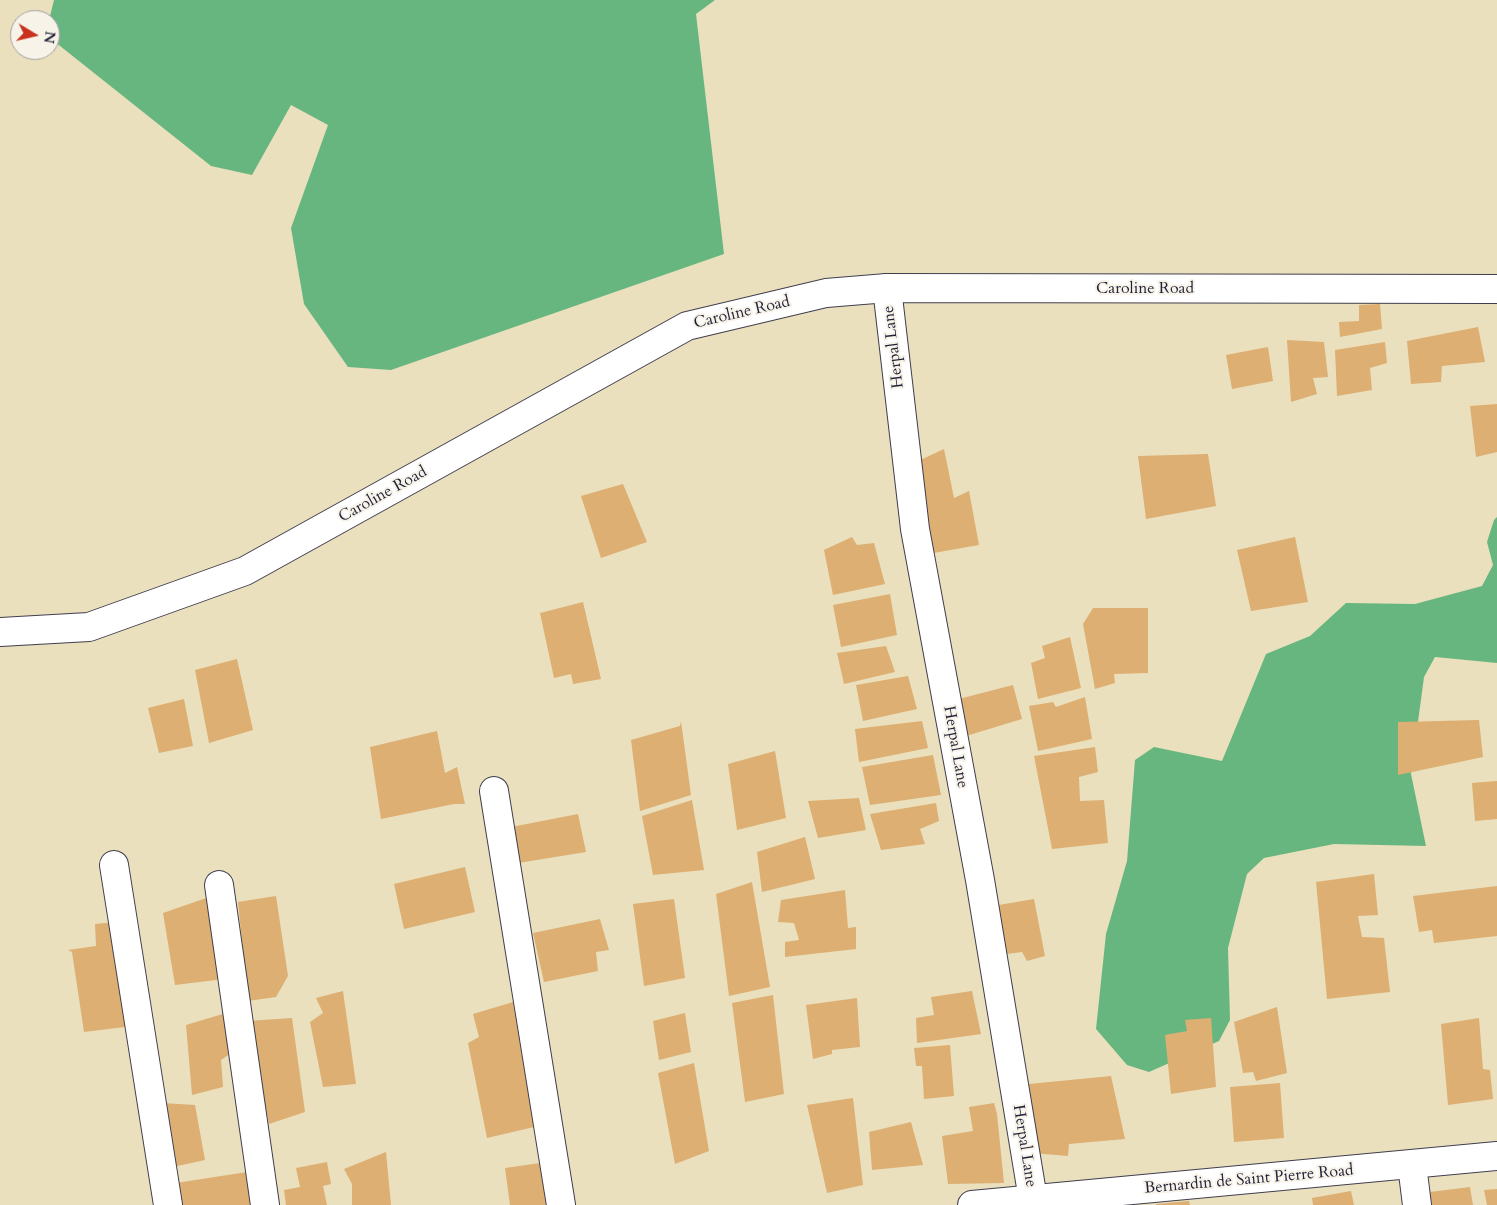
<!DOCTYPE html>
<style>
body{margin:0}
#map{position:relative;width:1497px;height:1205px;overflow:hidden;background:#eae0bd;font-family:Cardo,serif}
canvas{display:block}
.north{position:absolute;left:10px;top:10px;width:50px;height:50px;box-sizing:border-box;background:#f7f3e8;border:1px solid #a29fa3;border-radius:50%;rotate:99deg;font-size:14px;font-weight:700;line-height:20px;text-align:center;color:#22223b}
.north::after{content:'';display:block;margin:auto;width:18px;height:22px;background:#c8321e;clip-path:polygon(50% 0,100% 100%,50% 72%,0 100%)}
</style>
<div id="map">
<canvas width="1497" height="1205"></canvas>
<div class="north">N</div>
</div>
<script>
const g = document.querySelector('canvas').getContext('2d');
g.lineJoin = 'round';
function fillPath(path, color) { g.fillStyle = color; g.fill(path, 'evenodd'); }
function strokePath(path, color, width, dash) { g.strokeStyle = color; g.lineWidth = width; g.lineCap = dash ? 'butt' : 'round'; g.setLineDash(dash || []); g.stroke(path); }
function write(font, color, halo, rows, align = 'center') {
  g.font = font + ' Cardo,serif'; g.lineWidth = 4; g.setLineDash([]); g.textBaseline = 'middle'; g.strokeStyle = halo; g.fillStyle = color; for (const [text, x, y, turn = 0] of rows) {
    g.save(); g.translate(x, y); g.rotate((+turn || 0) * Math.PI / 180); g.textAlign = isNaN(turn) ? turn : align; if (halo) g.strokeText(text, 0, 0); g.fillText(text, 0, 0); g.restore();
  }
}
const forest = new Path2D(`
 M54,0H715L696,14L724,254L391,370L348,367L304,304L291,228L328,125L291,105L252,175L211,166L50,38L49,20Z
 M1497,517V663L1435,657L1424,677L1411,774L1426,846L1334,844L1264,858L1247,874L1228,948L1230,1020L1219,1041L1149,1072L1127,1065L1096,1029L1106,934L1127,861L1135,760L1154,747L1222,761L1266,654L1310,636L1346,603L1415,604L1482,586L1493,565L1487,542L1494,520Z`);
const building = new Path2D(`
 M1380,304L1382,329L1340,337L1339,322L1359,321V305Z
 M1478,327L1485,362L1442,366L1441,382L1411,384L1407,341Z
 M1287,340L1324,342L1328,377L1313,378L1317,394L1291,402Z
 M1385,342L1387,363L1370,368L1372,390L1337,396L1335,350Z
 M1268,347L1273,381L1232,389L1226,355Z
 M1497,404V452L1476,457L1470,406Z
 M944,449L954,498L969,491L979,545L928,554L916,462Z
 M1208,454L1216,506L1146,519L1138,456Z
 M623,484L647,542L601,558L581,496Z
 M852,537L857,545L874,543L885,584L833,595L824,550Z
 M1295,537L1308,602L1251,611L1237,550Z
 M890,594L897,635L841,647L833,605Z
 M583,602L601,679L573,684L571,674L554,678L540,613Z
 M1093,608H1148V673L1114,674L1115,683L1095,689L1083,624Z
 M1070,637L1081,688L1038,699L1031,663L1045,658L1042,646Z
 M886,646L895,672L844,684L837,653Z
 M237,659L253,730L209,743L195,670Z
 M908,676L917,709L863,721L856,685Z
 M1013,685L1022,719L966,736L959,699Z
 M1085,697L1092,739L1038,751L1029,706L1053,702L1056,707Z
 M184,699L193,746L159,753L148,708Z
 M1479,720L1483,757L1398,775V722Z
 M681,721L691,795L640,811L631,740L680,726Z
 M922,721L928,748L859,762L855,729Z
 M437,731L445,773L457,767L465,804H454L381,819L370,747Z
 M1095,747L1098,772L1079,777L1080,801L1104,800L1108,843L1052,849L1034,756Z
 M775,751L786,818L737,830L728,764Z
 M933,755L941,795L870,805L862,767Z
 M1497,781V819L1475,821L1472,783Z
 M859,798L866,830L818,838L808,801Z
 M692,800L704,870L653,875L642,816Z
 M936,803L939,821L920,829L925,844L881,850L870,814Z
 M578,814L586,852L512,864L506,828Z
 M805,837L815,879L762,892L757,852Z
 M465,867L475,912L404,929L394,884Z
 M1374,874L1378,915L1358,916L1362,937L1384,938L1390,992L1327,999L1316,882Z
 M752,882L770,987L729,996L716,894Z
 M1497,886V936L1434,943L1432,930L1419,932L1413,896Z
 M845,890L848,928L856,927V949L785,957V942L799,940L794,923L778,922L781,900Z
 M276,896L288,976L276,997L248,1001L238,902Z
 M209,897L224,979L175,985L163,913Z
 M674,899L685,978L644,986L633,904Z
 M1034,899L1045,956L1027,961L1022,952L999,955L993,906Z
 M600,919L609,950L596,952L598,971L544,982L533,933Z
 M116,922L133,1026L84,1032L72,952L68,950L96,946L95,924Z
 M343,991L356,1084L323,1087L310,1022L323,1013L316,998Z
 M972,991L981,1034L917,1043L916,1018L934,1015L931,997Z
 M773,995L784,1094L745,1102L732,1003Z
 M857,998L860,1047L832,1050V1054L813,1059L806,1005Z
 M513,1002L534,1127L487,1138L468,1043L479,1037L473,1014Z
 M1277,1007L1287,1073L1256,1081L1253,1072L1243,1073L1234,1022Z
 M226,1013L234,1051L221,1060L223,1087L192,1095L186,1025Z
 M685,1013L691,1052L659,1060L653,1021Z
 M292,1018L305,1112L269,1124L247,1021Z
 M1211,1018L1216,1087L1171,1094L1165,1035L1187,1031L1185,1020Z
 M1479,1018L1483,1069L1490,1070L1493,1099L1448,1105L1441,1024Z
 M950,1045L954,1096L924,1099L922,1066H916L914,1048Z
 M694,1063L709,1151L675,1164L658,1073Z
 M1111,1076L1125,1139L1069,1144L1068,1156L1032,1153L1029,1084Z
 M1280,1083L1284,1138L1234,1142L1230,1087Z
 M853,1098L863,1185L827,1193L807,1105Z
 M163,1103L195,1105L205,1160L168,1168Z
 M994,1103L997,1114L1004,1183L948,1184L942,1136L973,1131L969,1107Z
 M911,1122L923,1165L872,1170L869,1132Z
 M386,1152L391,1205H352V1184L344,1169Z
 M327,1162L331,1184L323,1186L327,1205H286L284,1190L300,1187L296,1168Z
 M540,1163L546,1205H510L505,1168Z
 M247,1172L251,1205H179L176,1183Z
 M1470,1187L1473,1205H1432L1430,1192Z
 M1497,1189V1205H1487L1484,1190Z
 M1351,1191L1354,1205H1313L1312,1198Z
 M1189,1201L1190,1205H1156V1204Z`);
const minor = new Path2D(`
 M887,288L915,529L980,880L1034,1205
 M494,791L561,1205
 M114,865L168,1205
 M219,885L265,1205
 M1412,1165L1417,1205`);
const major = new Path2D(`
 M0,632L89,627L245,571L687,326L826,293L887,288L1497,289
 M972,1205L1497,1156`);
const streetNames = [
 ["Caroline Road",1145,289],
 ["Caroline Road",742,313,-13],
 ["Herpal Lane",894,347,-97],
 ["Caroline Road",383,495,-29],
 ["Herpal Lane",955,747,80],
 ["Herpal Lane",1024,1146,81],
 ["Bernardin de Saint Pierre Road",1249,1180,-5]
];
fillPath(forest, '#68b67f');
fillPath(building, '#ddaf72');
strokePath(minor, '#403e4e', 30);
strokePath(major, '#403e4e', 30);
strokePath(minor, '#fff', 28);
strokePath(major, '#fff', 28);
write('16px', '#22223b', '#f7f3e8', streetNames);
</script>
